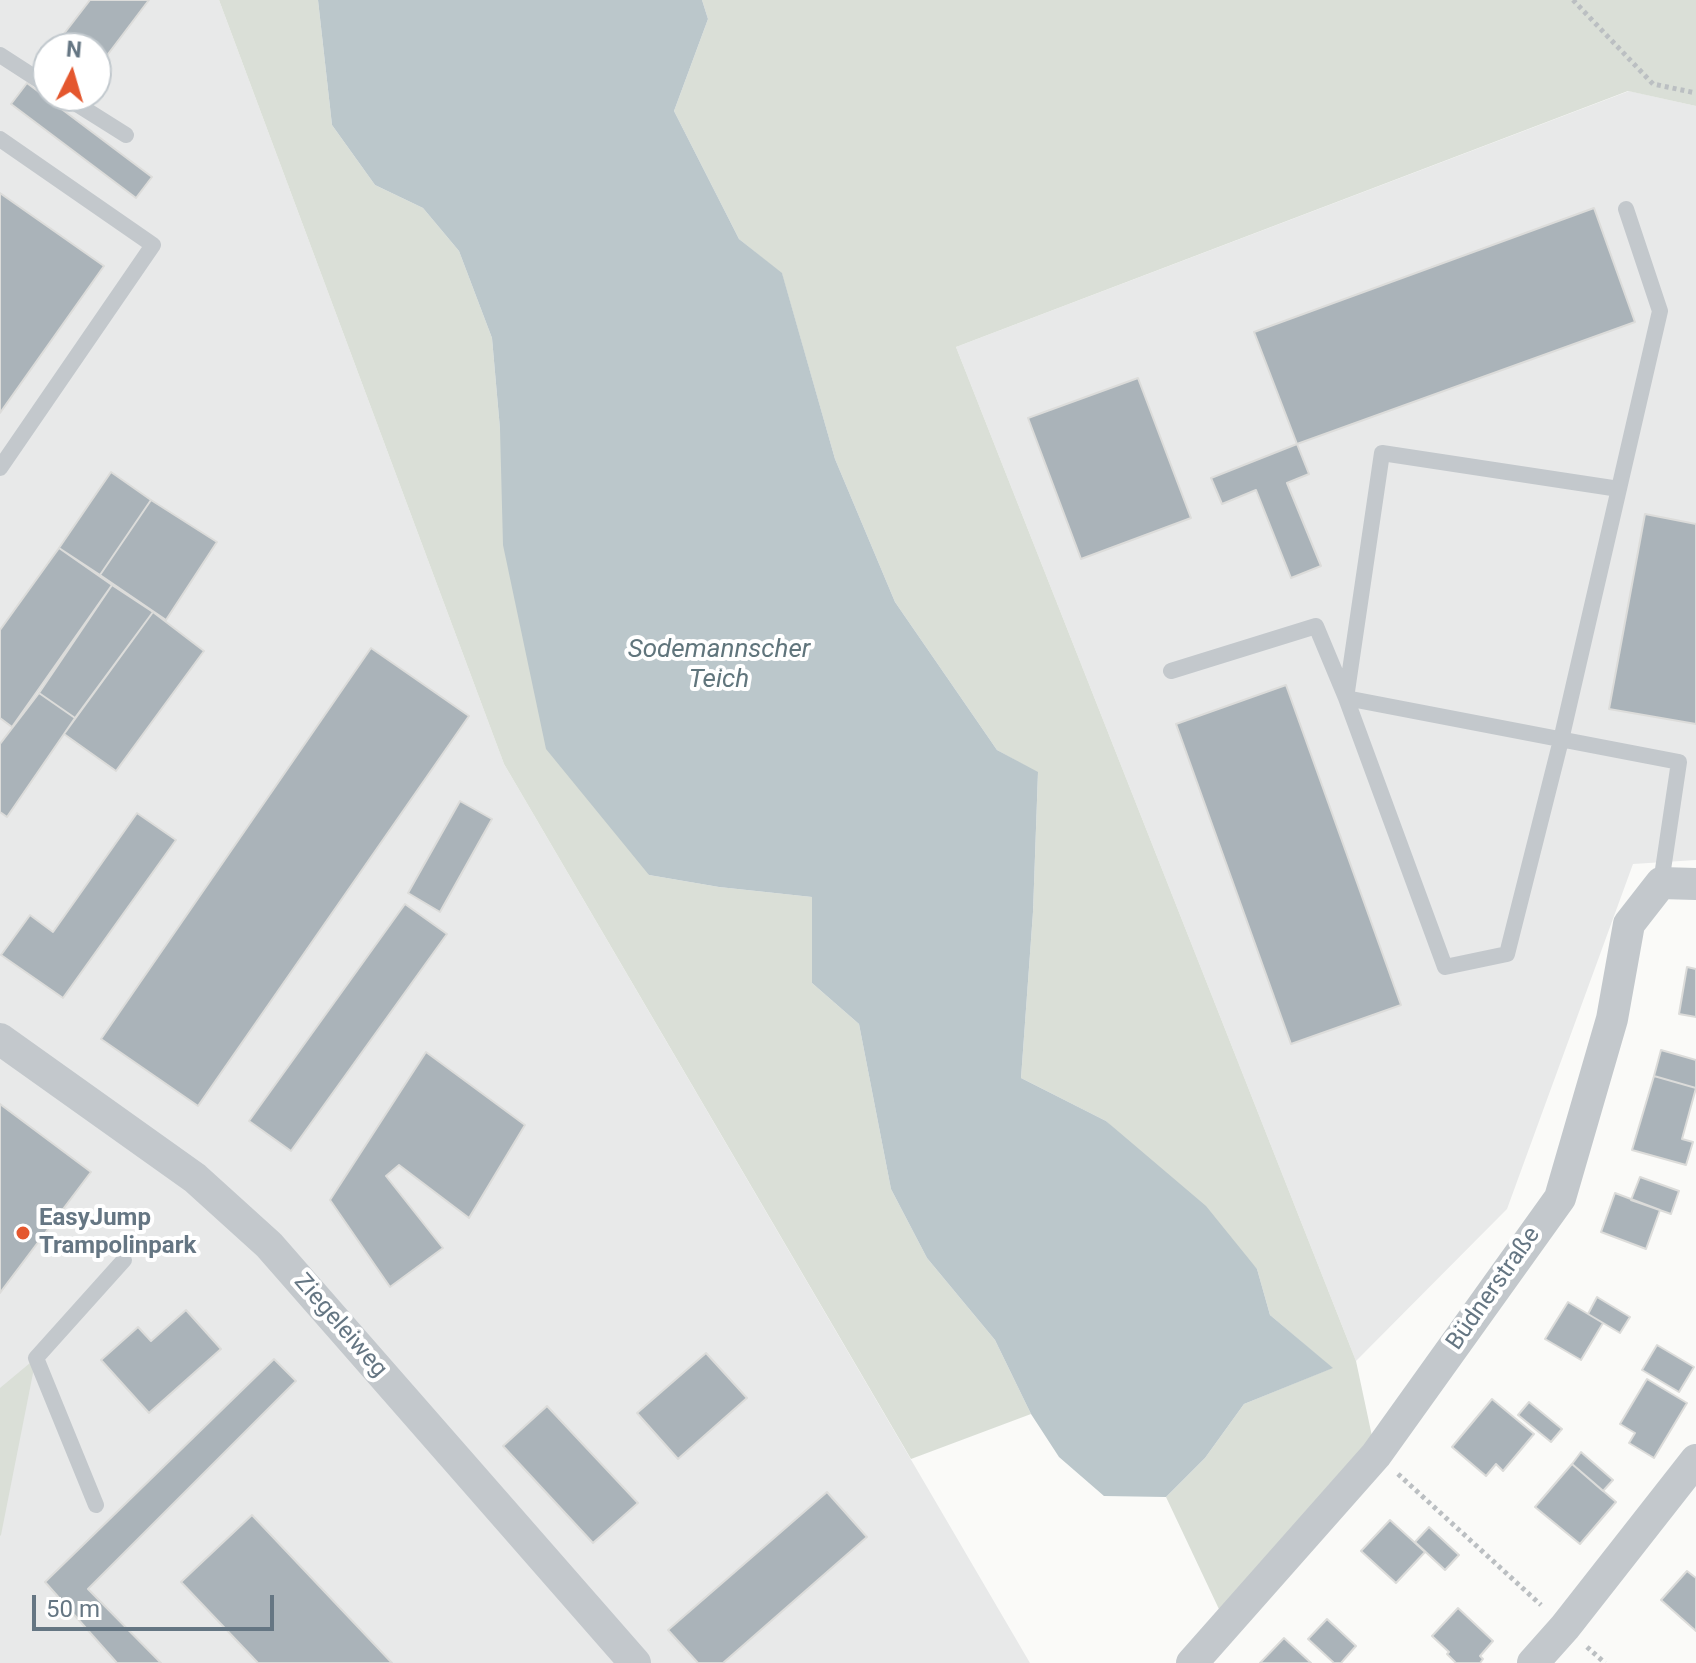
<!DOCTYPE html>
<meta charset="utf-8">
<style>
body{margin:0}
#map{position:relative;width:1696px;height:1663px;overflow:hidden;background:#fafaf8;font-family:Roboto,sans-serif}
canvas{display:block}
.north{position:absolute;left:32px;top:32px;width:80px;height:80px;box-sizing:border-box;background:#fff;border:2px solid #c1c8cd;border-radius:50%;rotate:5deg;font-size:22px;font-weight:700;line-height:32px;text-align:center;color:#657683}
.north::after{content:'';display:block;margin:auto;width:28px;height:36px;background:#e4572e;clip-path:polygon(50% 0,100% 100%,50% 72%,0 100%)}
.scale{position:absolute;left:32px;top:1595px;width:242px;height:36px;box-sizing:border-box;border:4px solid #657683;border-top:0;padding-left:10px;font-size:24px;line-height:28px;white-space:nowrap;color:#657683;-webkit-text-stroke:6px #fff;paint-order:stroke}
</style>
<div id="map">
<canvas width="1696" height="1663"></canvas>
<div class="north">N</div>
<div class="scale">50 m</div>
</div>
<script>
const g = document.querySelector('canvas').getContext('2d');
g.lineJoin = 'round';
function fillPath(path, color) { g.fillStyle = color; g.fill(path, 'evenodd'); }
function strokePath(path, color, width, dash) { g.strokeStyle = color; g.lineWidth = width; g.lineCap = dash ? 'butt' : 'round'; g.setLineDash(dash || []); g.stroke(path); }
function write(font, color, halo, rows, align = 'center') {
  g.font = font + ' Roboto,sans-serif'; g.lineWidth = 8; g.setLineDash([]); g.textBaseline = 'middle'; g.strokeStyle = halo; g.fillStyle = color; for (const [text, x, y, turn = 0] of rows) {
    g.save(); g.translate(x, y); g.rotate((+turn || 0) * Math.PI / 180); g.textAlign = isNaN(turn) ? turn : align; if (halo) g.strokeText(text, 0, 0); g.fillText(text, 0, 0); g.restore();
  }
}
const built = new Path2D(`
 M0,0H219L504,764L1030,1663H0ZM48,48H96V96H48Z
 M1629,91L1696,106V860L1633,864L1507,1209L1356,1361L956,347Z`);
const green = new Path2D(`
 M219,0H318L332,125L375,185L423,208L459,251L492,338L500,429L649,875L719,887L812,897V983L859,1024L891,1189L927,1258L995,1340L1031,1414L911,1459L504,764Z
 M702,0H1696V106L1628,91L956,347L1356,1361L1376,1455L1226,1624L1166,1497L1205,1458L1244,1404L1332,1368L1270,1315L1257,1269L1106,1121L1021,1078L1033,912L1038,773L997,750L895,602L835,459L782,274L739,239L674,111L708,19Z
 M36,1358L1,1535L0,1536V1388Z`);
const water = new Path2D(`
 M318,0H702L708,19L674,111L739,239L782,273L835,459L895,602L997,750L1038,772L1033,912L1021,1078L1106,1121L1206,1206L1257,1269L1270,1315L1333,1368L1244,1404L1205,1458L1166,1497L1104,1496L1059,1457L1031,1414L995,1340L927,1258L891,1189L859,1024L812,983V897L719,887L649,875L546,749L503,545L500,429L492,338L459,251L423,208L375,185L332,125Z`);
const building = new Path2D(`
 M90,0H149L96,70V48H53Z
 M27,83L152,177L136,198L11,104Z
 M0,193L104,266L0,413Z
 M1594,208L1635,322L1297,444L1254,332Z
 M1138,378L1191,518L1081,559L1028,418Z
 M1297,444L1309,474L1287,483L1321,566L1291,578L1256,490L1222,504L1211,478Z
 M111,472L151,500L100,575L59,548Z
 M151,500L217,542L166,620L100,575Z
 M1645,514L1696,524V724L1609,709Z
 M59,548L112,585L12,727L0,718V630Z
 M112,585L153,612L75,718L39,693Z
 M153,612L204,651L116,771L64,734Z
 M371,648L469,716L198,1106L101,1039Z
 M1286,685L1401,1005L1291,1044L1176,724Z
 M39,693L75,718L7,817L0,812V744Z
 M460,801L492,819L440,912L408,893Z
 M137,813L176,840L63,998L1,955L30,915L53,932Z
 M405,904L447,934L291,1151L249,1121Z
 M1687,967L1696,969V1017L1679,1014Z
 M1661,1050L1696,1060V1088L1654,1076Z
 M426,1052L525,1125L469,1218L399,1165L386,1176L443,1248L390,1287L330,1200Z
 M1654,1076L1696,1088L1682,1139L1693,1142L1686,1165L1632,1150Z
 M0,1104L91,1172L0,1293Z
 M1640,1177L1679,1191L1671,1214L1631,1200Z
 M1615,1193L1660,1210L1646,1249L1601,1232Z
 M1597,1297L1630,1317L1620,1333L1588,1314Z
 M1568,1302L1603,1323L1581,1360L1545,1339Z
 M186,1310L221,1349L149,1413L101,1360L138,1327L151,1341Z
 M1657,1345L1694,1367L1679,1392L1642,1370Z
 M706,1353L747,1398L678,1459L637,1413Z
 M274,1359L296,1381L88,1589L161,1663H117L45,1582Z
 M1647,1379L1687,1403L1654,1458L1629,1443L1635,1433L1620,1424Z
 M1492,1399L1534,1434L1503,1471L1496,1464L1486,1476L1452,1447Z
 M1529,1402L1562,1429L1551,1442L1518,1415Z
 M547,1406L638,1503L593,1543L503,1446Z
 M1581,1452L1613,1480L1603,1491L1572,1464Z
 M1572,1464L1616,1502L1580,1544L1535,1507Z
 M827,1492L867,1537L723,1663H698L668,1630Z
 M252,1515L392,1663H258L181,1582Z
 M1390,1520L1425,1552L1396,1583L1361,1551Z
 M1429,1527L1459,1555L1445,1570L1415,1542Z
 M1687,1571L1696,1578V1631L1661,1600Z
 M1458,1608L1493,1641L1480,1656L1483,1659L1480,1663H1456L1447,1654L1449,1652L1432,1636Z
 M1327,1619L1356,1646L1341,1663H1334L1308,1639Z
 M1284,1638L1311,1663H1260Z`);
const path = new Path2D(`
 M1573,0L1653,84L1696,93
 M1398,1474L1541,1605
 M1587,1647L1605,1663`);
const service = new Path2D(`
 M0,55L48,86
 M64,96L126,135
 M0,139L153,245L0,468
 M1619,489L1382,453L1346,698L1445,967L1507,954L1561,740L1660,311L1626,209
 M1171,671L1316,626L1346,698L1679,762L1661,883
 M96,1505L36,1358L124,1260`);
const minor = new Path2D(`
 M0,1039L195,1178L269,1245L635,1663
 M1192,1663L1376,1455L1560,1198L1612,1019L1629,924L1661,883L1696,884
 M1533,1663L1565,1627L1696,1460`);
const markers = [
 [23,1233,8,"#e4572e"]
];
const poiNames = [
 ["EasyJump",39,1219],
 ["Trampolinpark",39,1247]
];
const streetNames = [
 ["Büdnerstraße",1494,1289,-55],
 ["Ziegeleiweg",340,1326,49]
];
const waterNames = [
 ["Sodemannscher",719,650],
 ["Teich",719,680]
];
fillPath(built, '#e8e9e9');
fillPath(green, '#dadfd7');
fillPath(water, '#bbc7cb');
fillPath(building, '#aab3b9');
strokePath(building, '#dcdcda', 2);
strokePath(path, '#bbbfc2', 5, [4, 4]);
strokePath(service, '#c3c8cc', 16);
strokePath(minor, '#c3c8cc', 32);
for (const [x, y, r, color] of markers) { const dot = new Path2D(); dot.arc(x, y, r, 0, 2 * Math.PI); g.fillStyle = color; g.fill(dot); strokePath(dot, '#fff', 3); }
write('bold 24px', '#657683', '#fff', poiNames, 'left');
write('24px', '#657683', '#fff', streetNames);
write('italic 26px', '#60757c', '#fff', waterNames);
</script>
